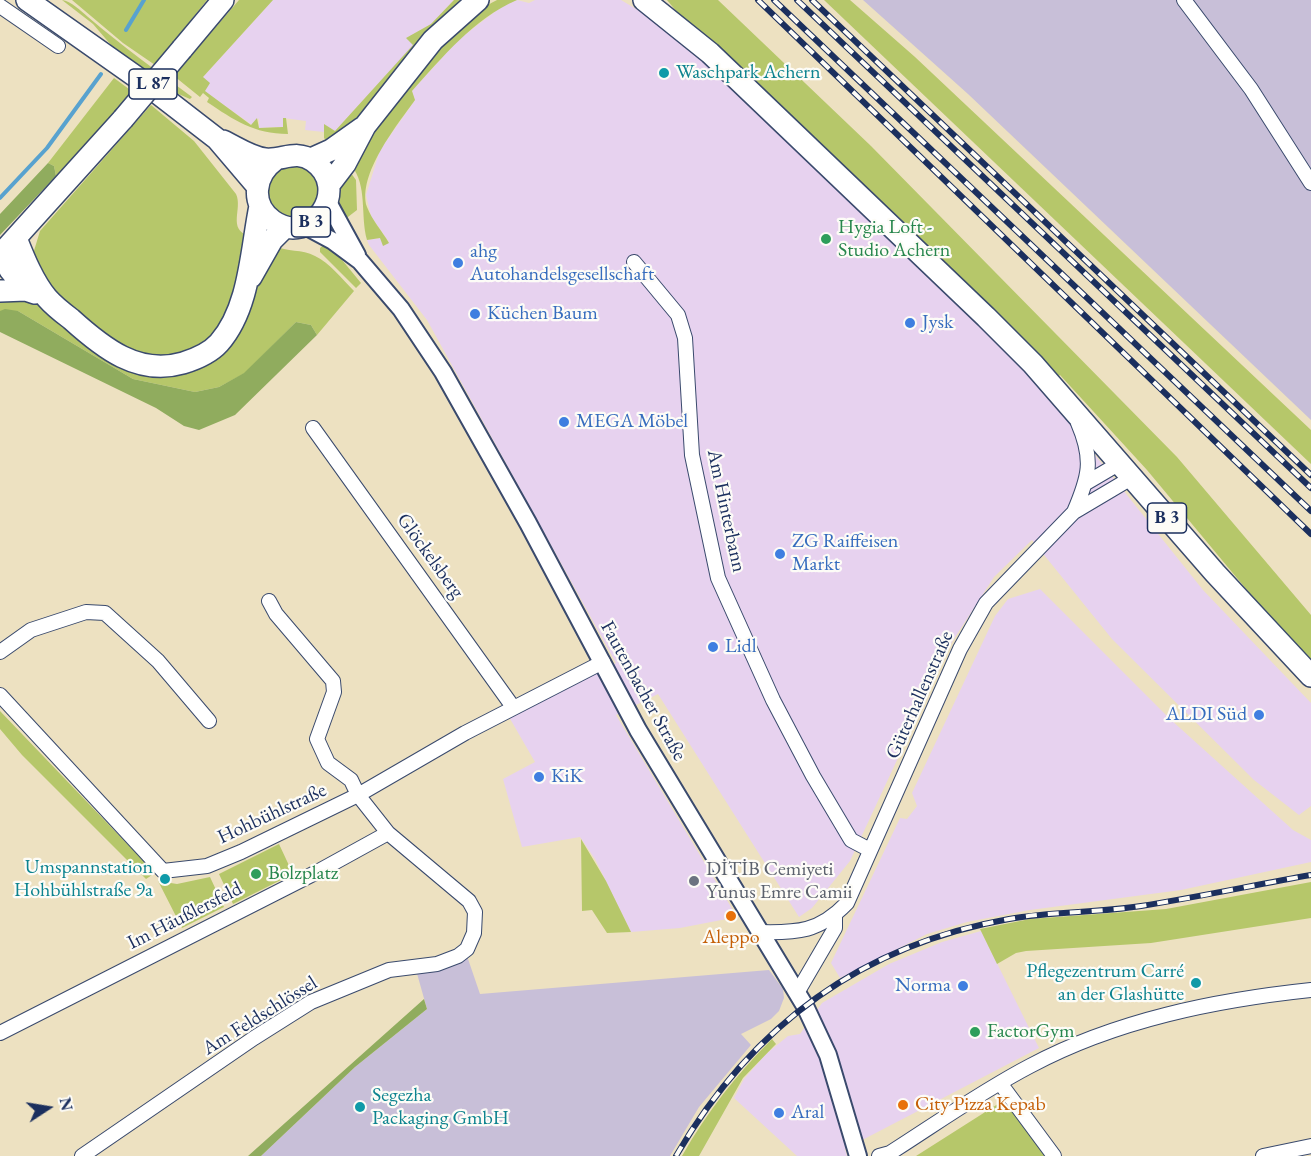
<!DOCTYPE html>
<meta charset="utf-8">
<style>
body{margin:0}
#map{position:relative;width:1311px;height:1156px;overflow:hidden;background:#ede1c1;font-family:"EB Garamond",serif}
canvas{display:block}
.north{position:absolute;left:18px;top:1078px;width:60px;height:60px;-webkit-text-stroke:4px #fdfcf7;paint-order:stroke;rotate:78deg;font-size:16px;font-weight:700;line-height:24px;text-align:center;color:#1b2f5e}
.north::after{content:'';display:block;margin:auto;width:21px;height:27px;background:#1b2f5e;clip-path:polygon(50% 0,100% 100%,50% 72%,0 100%)}
</style>
<div id="map">
<canvas width="1311" height="1156"></canvas>
<div class="north">N</div>
</div>
<script>
const g = document.querySelector('canvas').getContext('2d');
g.lineJoin = 'round';
function fillPath(path, color) { g.fillStyle = color; g.fill(path, 'evenodd'); }
function strokePath(path, color, width, dash) { g.strokeStyle = color; g.lineWidth = width; g.lineCap = dash ? 'butt' : 'round'; g.setLineDash(dash || []); g.stroke(path); }
function write(font, color, halo, rows, align = 'center') {
  g.font = font + ' "EB Garamond",serif'; g.lineWidth = 4.5; g.setLineDash([]); g.textBaseline = 'middle'; g.strokeStyle = halo; g.fillStyle = color; for (const [text, x, y, turn = 0] of rows) {
    g.save(); g.translate(x, y); g.rotate((+turn || 0) * Math.PI / 180); g.textAlign = isNaN(turn) ? turn : align; if (halo) g.strokeText(text, 0, 0); g.fillText(text, 0, 0); g.restore();
  }
}
const built = new Path2D(`
 M273,0H454L431,24L407,38L414,45L335,131L324,125V132L305,130L306,121L283,118V127L259,128V118L252,125L204,91L203,77Z
 M517,0L529,3L535,0H621L680,35L1027,370L1203,590L1311,703V806L1299,815L1254,780L1112,639L1032,540L994,577L952,642L850,861L812,908L799,917L658,694L616,715L737,917L680,928L631,932L595,859L580,837L522,847L503,779L535,762L509,717L616,663L427,320L369,245L367,240L380,238L389,242L371,216L366,195L380,150L415,100L412,91L458,40L501,7Z
 M1040,589L1170,719L1293,830L1311,840V862L1181,890L1030,910L967,922L927,934L840,978L831,963L900,818L907,819L917,806L912,793L995,616L1008,599Z
 M981,931L1039,1048L845,1149L847,1156H797L734,1098L744,1079L766,1054L788,1036L800,1034L822,1003L889,964L942,942Z`);
const industrial = new Path2D(`
 M863,0H1311V420L968,94Z
 M467,956L480,994L769,970L783,989L784,998L779,1011L771,1019L741,1034L751,1045L699,1107L670,1156H261L355,1067L427,1009L416,970Z`);
const green = new Path2D(`
 M62,0C71,1 81,11 88,17C122,46 157,71 192,97L190,99L167,89L117,52L93,24Z
 M72,0H207L155,65L123,43Z
 M239,0H273L203,77L210,83L205,91L251,125L257,118L259,128L283,127V118H286L288,134C254,134 234,120 207,102L209,98L203,93L200,97L174,76Z
 M454,0H464L355,121L330,145L324,138V124L335,131L413,45L406,38L431,24Z
 M497,0H517C473,19 443,57 412,91L415,100C397,125 357,175 367,207C372,220 382,231 389,243L383,246L380,238L367,240C360,215 368,186 351,165C386,113 441,28 497,0Z
 M667,0H718L871,146L1177,457L1311,615V667L1147,470L1060,375L1057,378L682,18Z
 M824,0H850L915,57L1311,430V464Z
 M114,78L133,92L56,176L54,166L48,163Z
 M151,105L194,141L236,194C243,209 227,229 249,236L227,318L212,337L195,349L177,355L148,357L123,348L84,320L50,288L33,254L40,231Z
 M266 191a27 27 0 1 1 54 0a27 27 0 1 1-54 0Z
 M348,169L356,180L357,210L344,220C336,199 339,188 348,169Z
 M325,244L338,255L361,283L356,288L320,252V248Z
 M274,246C287,252 302,249 315,256C330,263 342,279 354,291L317,335L311,325L296,322L245,373L219,387L195,392L133,379L18,311H0V296L32,300L107,360L128,371L149,375L196,368L255,288Z
 M0,711L155,873L146,879L22,755L0,729Z
 M581,839L606,881L631,932L607,933L592,910L582,911Z
 M279,844L293,874L233,904L219,874Z
 M210,877L224,907L182,928L158,881L177,884Z
 M1311,882V918L1151,943L1026,951L1016,953L997,964L980,929L1030,919L1166,909Z
 M772,1039L776,1044L743,1078L699,1156H682C707,1112 736,1075 772,1039Z
 M1001,1102L1010,1108L1045,1156H916Z`);
const forest = new Path2D(`
 M48,163L54,166L56,176L0,235V214Z
 M5,309L18,311L133,379L195,392L219,387L244,373L296,322L311,325L317,335L235,415L199,430L184,426L156,408L0,332V311Z
 M424,999L427,1009L355,1067L261,1156H248Z`);
const stream = new Path2D(`
 M126,30L144,0
 M0,198L47,148L101,74`);
const minor = new Path2D(`
 M1184,0L1251,89L1311,183
 M0,6L58,46
 M634,262L678,315L685,338L692,455L718,578L773,700L813,776L851,840L870,850
 M313,428L513,707
 M1086,483L1120,463
 M1074,512C1089,477 1094,460 1078,423
 M0,652L31,630L86,612L105,613L158,661L209,721
 M0,695L163,871L207,866L241,852L358,795L465,733L603,662
 M759,932C798,933 819,932 847,903L960,649L986,603L1074,512L1133,477
 M797,993L835,928V915
 M0,1033L319,871L388,833
 M1000,1083L1054,1156
 M82,1156L254,1038L311,1002L389,970L437,964L458,956L467,949L474,933L475,912L469,901L388,833L358,795L351,780L328,763L317,739L334,692L333,681L276,614L269,601
 M879,1156L890,1153C937,1123 982,1091 1030,1066C1116,1020 1216,1000 1311,990
 M1263,1156L1311,1146`);
const tertiary = new Path2D(`
 M328,202L357,255
 M305,226L333,241L360,261L401,309L443,372L528,523L638,730L805,1006L828,1055L858,1156`);
const primary = new Path2D(`
 M27,0L142,81L217,139L257,186
 M644,0L710,53L986,317L1033,364L1215,573L1311,676
 M182,49L223,0
 M223,141C236,147 250,157 265,159C282,161 296,149 313,161C352,188 312,248 273,221C250,205 254,175 275,160
 M311,159L331,150L362,128
 M329,185L345,164L365,126L433,40L478,0
 M16,238C24,258 33,281 47,298C54,306 63,313 71,319C103,348 138,376 183,363C196,359 210,353 219,343C250,308 251,250 260,206
 M251,277L272,240L285,227
 M26,290L10,270L2,253L123,119
 M0,291L26,290L35,293`);
const rail = new Path2D(`
 M758,0L1311,534
 M774,0L1311,511
 M797,0L1311,488
 M812,0L1311,475
 M676,1156C751,1027 861,945 1009,919C1053,911 1097,913 1141,906C1198,897 1254,885 1311,875`);
const primaryBridge = new Path2D(`
 M123,119L182,49`);
const markers = [
 [664,73,6,"#0f9aa8"],
 [826,239,6,"#2e9e5b"],
 [458,263,6,"#3f7fe0"],
 [475,314,6,"#3f7fe0"],
 [910,323,6,"#3f7fe0"],
 [564,422,6,"#3f7fe0"],
 [780,554,6,"#3f7fe0"],
 [713,647,6,"#3f7fe0"],
 [1259,715,6,"#3f7fe0"],
 [539,777,6,"#3f7fe0"],
 [256,874,6,"#2e9e5b"],
 [165,879,6,"#0f9aa8"],
 [694,881,6,"#6b7280"],
 [731,916,6,"#e8710a"],
 [1196,983,6,"#0f9aa8"],
 [963,986,6,"#3f7fe0"],
 [975,1032,6,"#2e9e5b"],
 [903,1105,6,"#e8710a"],
 [360,1107,6,"#0f9aa8"],
 [779,1113,6,"#3f7fe0"]
];
const shields = [
 [153,84,48],
 [311,222,39],
 [1167,518,39]
];
const shieldNames = [
 ["L 87",153,84],
 ["B 3",311,222],
 ["B 3",1167,518]
];
const cultureNames = [
 ["Waschpark Achern",676,73],
 ["Umspannstation",153,868,"right"],
 ["Hohbühlstraße 9a",153,891,"right"],
 ["Pflegezentrum Carré",1184,972,"right"],
 ["an der Glashütte",1184,995,"right"],
 ["Segezha",372,1096],
 ["Packaging GmbH",372,1119]
];
const leisureNames = [
 ["Hygia Loft -",838,228],
 ["Studio Achern",838,251],
 ["Bolzplatz",268,874],
 ["FactorGym",987,1032]
];
const shopNames = [
 ["ahg",470,252],
 ["Autohandelsgesellschaft",470,275],
 ["Küchen Baum",487,314],
 ["Jysk",922,323],
 ["MEGA Möbel",576,422],
 ["ZG Raiffeisen",792,542],
 ["Markt",792,565],
 ["Lidl",725,647],
 ["ALDI Süd",1247,715,"right"],
 ["KiK",551,777],
 ["Norma",951,986,"right"],
 ["Aral",791,1113]
];
const streetNames = [
 ["Am Hinterbann",726,511,78],
 ["Glöckelsberg",430,556,54],
 ["Fautenbacher Straße",643,691,61],
 ["Güterhallenstraße",920,695,-66],
 ["Hohbühlstraße",272,814,-25],
 ["Im Häußlersfeld",185,916,-27],
 ["Am Feldschlössel",260,1016,-32]
];
const worshipNames = [
 ["DİTİB Cemiyeti",706,870],
 ["Yunus Emre Camii",706,893]
];
const foodNames = [
 ["Aleppo",731,938],
 ["City Pizza Kepab",915,1105,"left"]
];
fillPath(built, '#e7d2ef');
fillPath(industrial, '#c8bfd8');
fillPath(green, '#b6c76a');
fillPath(forest, '#90ac5e');
strokePath(stream, '#58a2cf', 4);
strokePath(minor, '#3a4a6d', 16);
strokePath(tertiary, '#3a4a6d', 20);
strokePath(primary, '#3a4a6d', 24);
strokePath(minor, '#fff', 14);
strokePath(tertiary, '#fff', 16);
strokePath(primary, '#fff', 21);
strokePath(rail, '#1b2f5e', 6);
strokePath(rail, '#fdfcf7', 4, [11]);
strokePath(primaryBridge, '#3a4a6d', 24, []);
strokePath(primaryBridge, '#fff', 21);
for (const [x, y, r, color] of markers) { const dot = new Path2D(); dot.arc(x, y, r, 0, 2 * Math.PI); g.fillStyle = color; g.fill(dot); strokePath(dot, '#fdfcf7', 2); }
for (const [x, y, w] of shields) { const box = new Path2D(); box.roundRect(x - w / 2, y - 15, w, 30, 4.5); g.fillStyle = '#fdfcf7'; g.fill(box); strokePath(box, '#1b2f5e', 1.5); }
write('bold 18px', '#1b2f5e', null, shieldNames);
write('20px', '#0d838f', '#fdfcf7', cultureNames, 'left');
write('20px', '#27864d', '#fdfcf7', leisureNames, 'left');
write('20px', '#366cbe', '#fdfcf7', shopNames, 'left');
write('20px', '#1b2f5e', '#fdfcf7', streetNames);
write('20px', '#5b616d', '#fdfcf7', worshipNames, 'left');
write('20px', '#c56008', '#fdfcf7', foodNames);
</script>
